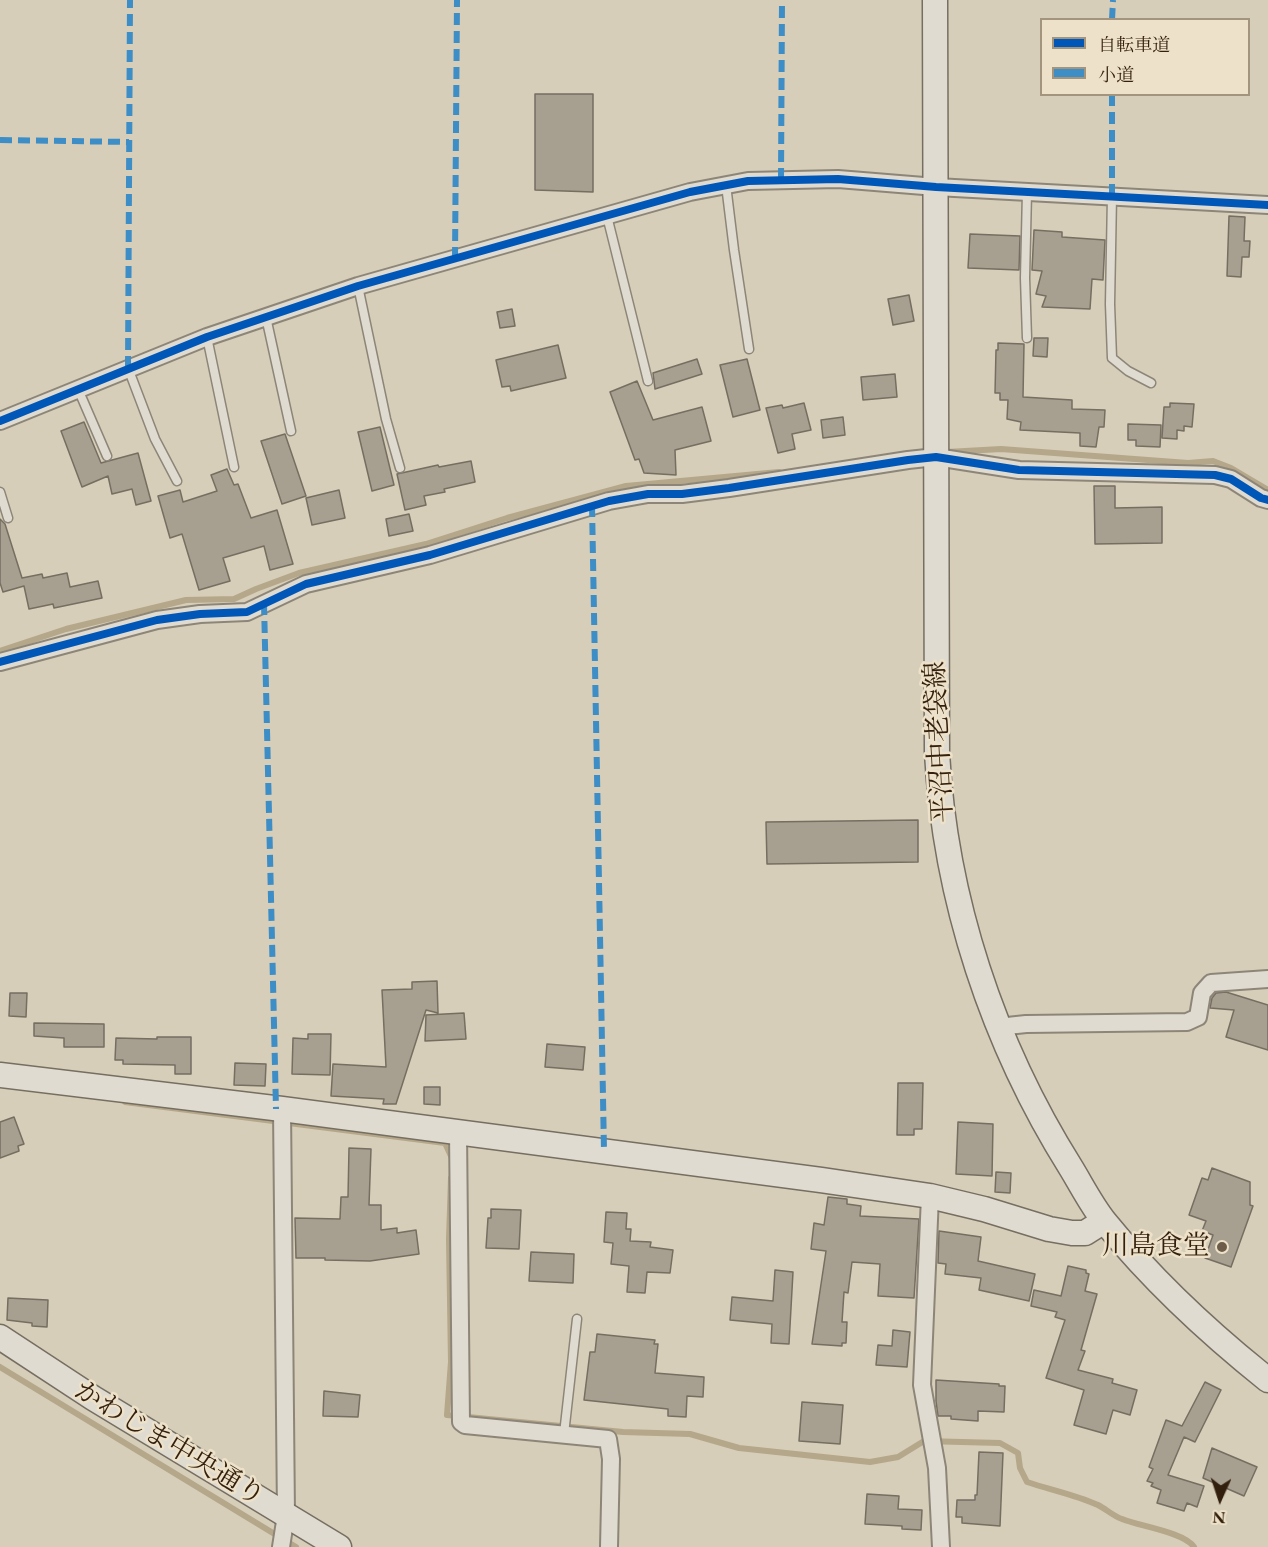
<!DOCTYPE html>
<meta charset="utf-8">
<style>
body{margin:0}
#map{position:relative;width:1268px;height:1547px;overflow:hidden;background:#d6ceb9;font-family:"EB Garamond","Noto Serif JP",serif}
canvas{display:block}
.legend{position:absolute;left:1040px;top:18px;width:210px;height:78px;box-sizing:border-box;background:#ede2c9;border:2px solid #a3947e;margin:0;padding:8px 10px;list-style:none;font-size:18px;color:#331f0d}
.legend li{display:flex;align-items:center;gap:12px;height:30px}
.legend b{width:30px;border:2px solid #a3947e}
.north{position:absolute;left:1190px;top:1469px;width:60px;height:60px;-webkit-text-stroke:4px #ede2c9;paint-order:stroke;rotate:183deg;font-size:16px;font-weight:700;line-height:24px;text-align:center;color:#331f0d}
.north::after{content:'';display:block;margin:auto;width:21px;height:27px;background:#331f0d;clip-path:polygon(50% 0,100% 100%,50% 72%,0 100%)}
</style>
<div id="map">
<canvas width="1268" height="1547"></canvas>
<ul class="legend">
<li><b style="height:8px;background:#0057b8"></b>自転車道</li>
<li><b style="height:8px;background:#3d8dc7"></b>小道</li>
</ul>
<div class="north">N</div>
</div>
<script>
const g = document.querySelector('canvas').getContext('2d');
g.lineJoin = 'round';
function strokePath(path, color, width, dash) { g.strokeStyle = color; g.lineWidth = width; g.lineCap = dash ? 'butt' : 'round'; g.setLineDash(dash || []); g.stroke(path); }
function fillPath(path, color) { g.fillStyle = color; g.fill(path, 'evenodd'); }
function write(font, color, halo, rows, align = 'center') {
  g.font = font + ' "EB Garamond","Noto Serif JP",serif'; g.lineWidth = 5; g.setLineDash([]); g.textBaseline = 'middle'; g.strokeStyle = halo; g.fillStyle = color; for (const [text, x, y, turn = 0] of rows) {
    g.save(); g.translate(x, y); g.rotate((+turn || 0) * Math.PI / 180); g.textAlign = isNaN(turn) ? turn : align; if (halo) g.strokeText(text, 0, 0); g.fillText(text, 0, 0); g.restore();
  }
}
const stream = new Path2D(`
 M947,452L1001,449L1188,463L1213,461L1231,468L1268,490
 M0,651L66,629L186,600L234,599L256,589L299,573L426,544L507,518L626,486L779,472
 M125,1102L445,1143L451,1156
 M451,1178L449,1239L451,1362L447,1415L623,1432L690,1434L739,1448L870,1462L898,1457L924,1441L1000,1443L1018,1453L1020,1468L1027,1482C1051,1490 1076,1495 1098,1505C1106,1509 1113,1516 1122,1519C1139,1526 1184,1532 1194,1547
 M0,1367L296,1547`);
const building = new Path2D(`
 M535,94H593V192L535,190Z
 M1229,216L1245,217L1244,241H1250L1249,257H1242L1241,277L1227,276Z
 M1034,230L1062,232V237L1105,240L1103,280L1092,279L1090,309L1042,307L1046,296L1036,294L1042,271L1032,270Z
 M970,234L1020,236L1019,270L968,268Z
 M909,295L914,321L893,325L888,299Z
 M512,309L515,326L500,328L497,312Z
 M1034,338H1048L1047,357L1033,356Z
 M998,343L1024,344L1023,397L1072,400V409L1105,410L1104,427H1099L1096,447L1080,446V433L1020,430L1021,422L1007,419L1008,400H1000V393H995L996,350H998Z
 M558,345L566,378L511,391L510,386L502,387L496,360Z
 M697,359L702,374L655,389L653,373Z
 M747,359L760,410L733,417L720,365Z
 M895,374L897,397L863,400L861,377Z
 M637,381L653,420L702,407L711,441L675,450L676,475L644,473L639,459L635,460L610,392Z
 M804,403L811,430L792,434L795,449L778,453L766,408L782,405L783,408Z
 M1170,403L1194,404L1192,427L1184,426V431L1177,430V439L1162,438L1164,407H1170Z
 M843,417L845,435L823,438L821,420Z
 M84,422L101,463L138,453L151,501L136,505L132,489L112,494L108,476L82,487L61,431Z
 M1128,424L1161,425L1160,447L1136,446V440H1128Z
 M380,427L394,485L372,491L358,432Z
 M285,434L306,496L282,504L261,441Z
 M471,461L475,482L444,489L445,492L424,496L426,505L405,510L397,474L438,465L439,467Z
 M227,469L234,485L238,484L251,518L277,510L293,564L270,570L264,546L223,558L230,581L199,590L182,534L170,538L158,496L180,490L183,502L217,491L211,475Z
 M1094,486H1115V508L1162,507V543L1095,544Z
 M339,490L345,518L312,525L306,498Z
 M409,514L413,531L389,536L386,519Z
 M0,519L5,524L22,578L42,574L43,578L67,573L70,587L98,581L102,598L54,608L53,604L29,609L24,586L3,592L0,583Z
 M918,820V862L767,864L766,822Z
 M437,981L438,1013L426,1010L396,1104H383L384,1099L331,1096L333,1064L386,1067L382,990L412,989V982Z
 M1226,992L1268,1005V1050L1226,1037L1234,1010L1210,1008L1212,998L1216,993Z
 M10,993H27L26,1017L9,1016Z
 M464,1013L466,1039L425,1041L426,1015Z
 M34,1023L104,1024V1047H64V1038L34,1036Z
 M308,1034H331L330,1075L292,1074L293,1038L308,1039Z
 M157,1037H191V1074H175V1065L123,1064V1060H115L116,1038L157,1039Z
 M547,1044L585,1047L583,1070L545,1067Z
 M235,1063L266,1064L265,1086L234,1085Z
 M898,1083H923L922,1129H914V1135H897Z
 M424,1087H440V1105L424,1104Z
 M14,1117L24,1144L18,1146L19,1151L0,1158V1122Z
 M958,1122L993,1124L992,1176L956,1174Z
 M349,1148L371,1149L369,1205H381V1230L397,1228V1233L416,1230L419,1254L370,1261L325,1260V1258H296L295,1218L340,1219L341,1197H348Z
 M1212,1168L1250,1182V1205L1253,1206L1231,1267L1205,1258L1213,1235L1202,1231L1206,1221L1189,1215L1202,1178L1208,1180Z
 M996,1172L1011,1173L1010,1193L995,1192Z
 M828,1197L847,1199V1204L861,1206L860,1216L919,1219L914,1298L878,1296L880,1264L852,1262L848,1293L844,1292L842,1322H847L846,1343H842V1346L812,1344L826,1251L811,1249L814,1223L824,1225Z
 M491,1209L521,1210L519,1249L486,1248L488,1218H491Z
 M606,1212L627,1213L626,1229H631L630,1241L651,1242L650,1247L673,1250L670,1273L647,1272L645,1293L627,1292L629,1266L611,1264L613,1243L604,1242Z
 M939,1231L981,1237L978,1261L1035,1274L1029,1301L979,1290L981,1278L945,1274L946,1264L938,1263Z
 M531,1252L574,1254L573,1283L529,1281Z
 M1068,1266L1086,1270V1273L1089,1274L1085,1291L1097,1294L1081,1350L1085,1351L1078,1370L1113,1379L1112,1383L1137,1390L1130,1415L1113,1410L1106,1434L1074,1425L1084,1390L1046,1378L1065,1320L1055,1317L1057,1312L1031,1306L1034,1290L1061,1296Z
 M775,1270L793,1272L789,1344L771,1343L772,1324L730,1320L732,1297L773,1301Z
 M8,1298L48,1300L47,1327L32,1326V1323L7,1320Z
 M893,1330L910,1332L907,1367L876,1365L878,1345L892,1346Z
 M597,1334L655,1340L654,1344H658L655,1373L704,1377L703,1397L687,1396L686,1417L668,1416V1409L584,1400L590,1352H595Z
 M936,1380L999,1384V1386H1005L1004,1412L978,1411V1421L951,1419V1416H938L936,1401Z
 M1205,1382L1221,1390L1195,1442L1184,1437L1168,1475L1204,1486L1197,1507L1187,1503L1184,1511L1157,1503L1161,1490L1151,1486L1153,1483L1147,1481L1153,1469L1149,1467L1166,1420L1182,1426Z
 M324,1391L360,1395L358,1417L323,1416Z
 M802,1402L843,1405L840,1444L799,1441Z
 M1212,1448L1257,1467L1244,1496L1203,1478Z
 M979,1452L1003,1453L1000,1526L962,1523V1517H956L957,1500H975V1495H977Z
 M867,1494L899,1496L898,1509L922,1510L921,1530L902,1529V1526L865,1524Z`);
const lane = new Path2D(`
 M726,185L734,250L749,349
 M1112,196L1110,304L1112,358L1128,371L1151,383
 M607,216L648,381
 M358,286L386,419L400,468
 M266,317L291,431
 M207,337L234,467
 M1027,338L1025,278L1027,192
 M128,368L155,439L177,481
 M78,389L107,456
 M0,492L8,518
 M564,1434L577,1319`);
const street = new Path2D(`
 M0,421L207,337L358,286L690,192L748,181L838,179L936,187L1268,205
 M0,662L157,620L200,614L247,612L306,584L430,555L609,501L648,494H682L729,488L908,460L936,457L1019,470L1215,475L1231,479L1261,498L1268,500
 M998,1027L1026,1024L1187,1022L1198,1017L1202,993L1211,983L1268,979
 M458,1132L461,1422L465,1425L608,1439L611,1459L609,1547
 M930,1196L922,1385L937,1468L941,1547
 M281,1547L286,1515L282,1109`);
const secondary = new Path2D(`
 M935,0L937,753C945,899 993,1044 1071,1168C1082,1186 1092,1206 1105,1222C1153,1281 1209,1333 1268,1380
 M0,1075L282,1109L821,1180L930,1196L984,1209L1049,1229L1072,1233H1085L1104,1221
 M0,1337L93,1398L339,1547`);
const quiet = new Path2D(`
 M1112,20L1113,0
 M0,140L129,142
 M781,180L782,0
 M1112,196V94
 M455,259L457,0
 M128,368L130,0
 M592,505L604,1151
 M264,603L276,1109`);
const cycleway = new Path2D(`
 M0,421L207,337L358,286L690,192L748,181L838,179L936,187L1268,205
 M0,662L157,620L200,614L247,612L306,584L430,555L609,501L648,494H682L729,488L908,460L936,457L1019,470L1215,475L1231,479L1261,498L1268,500`);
const markers = [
 [1222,1247,6,"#6c5c49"]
];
const streetNames = [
 ["平沼中老袋線",940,742,-93],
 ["かわじま中央通り",169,1444,31]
];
const poiNames = [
 ["川島食堂",1210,1247]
];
strokePath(stream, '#b5a78a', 6);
fillPath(building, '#a79f90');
strokePath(building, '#766e61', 1.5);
strokePath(lane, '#8d8678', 11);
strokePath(street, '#8d8678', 20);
strokePath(secondary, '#766e61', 27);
strokePath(lane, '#dfdbd1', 8);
strokePath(street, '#dfdbd1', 16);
strokePath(secondary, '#dfdbd1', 24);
strokePath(quiet, '#3d8dc7', 6, [12, 6]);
strokePath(cycleway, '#0057b8', 8);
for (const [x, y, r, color] of markers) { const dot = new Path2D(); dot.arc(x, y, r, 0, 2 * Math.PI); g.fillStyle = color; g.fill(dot); strokePath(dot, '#ede2c9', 2); }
write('27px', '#331f0d', '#ede2c9', streetNames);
write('27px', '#331f0d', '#ede2c9', poiNames, 'right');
</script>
